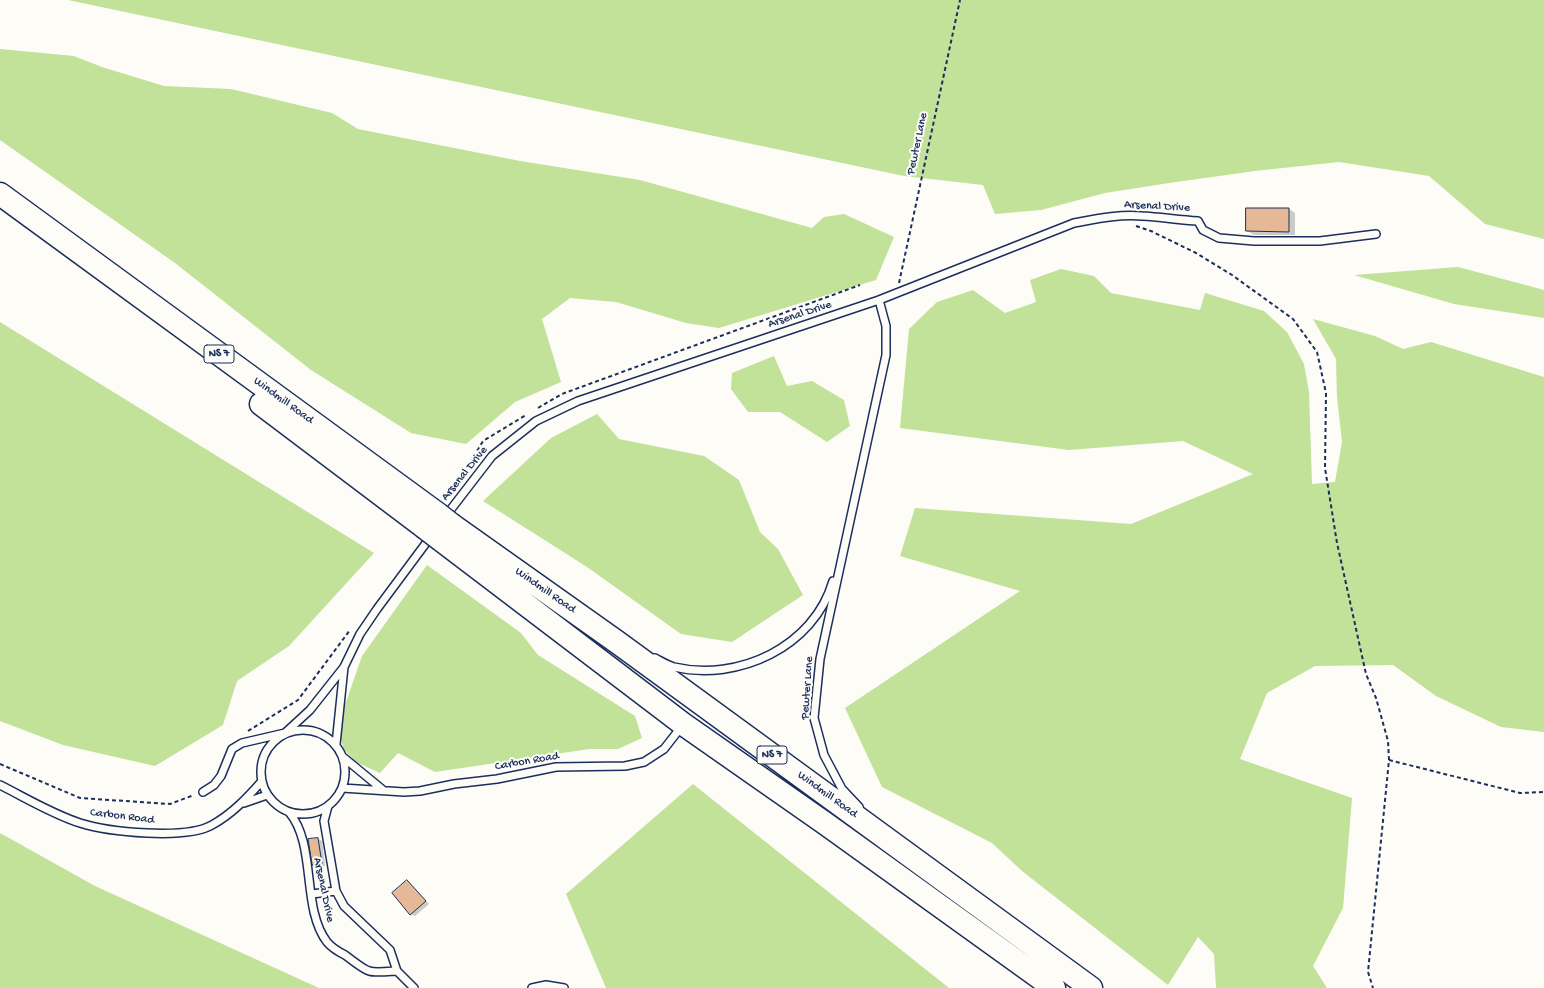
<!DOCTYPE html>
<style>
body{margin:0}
canvas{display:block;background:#fdfcf7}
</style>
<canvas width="1544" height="988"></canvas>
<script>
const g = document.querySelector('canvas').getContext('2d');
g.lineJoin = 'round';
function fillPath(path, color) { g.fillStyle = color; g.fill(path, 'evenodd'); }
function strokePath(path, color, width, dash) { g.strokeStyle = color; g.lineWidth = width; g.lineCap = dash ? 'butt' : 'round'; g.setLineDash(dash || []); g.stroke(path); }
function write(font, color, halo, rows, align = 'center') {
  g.font = font + ' "Gochi Hand",sans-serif'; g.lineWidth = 4; g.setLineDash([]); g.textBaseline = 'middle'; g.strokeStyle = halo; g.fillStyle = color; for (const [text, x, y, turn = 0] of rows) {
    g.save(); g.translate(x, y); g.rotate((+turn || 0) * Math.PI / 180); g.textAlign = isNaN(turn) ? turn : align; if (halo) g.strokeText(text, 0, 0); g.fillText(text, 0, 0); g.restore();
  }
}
const green = new Path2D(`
 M68,0H1544V239L1485,224L1429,176L1339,162L1255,171L1169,183L1105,193L1041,210L995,214L983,185L904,176Z
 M0,49L74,56L102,67L164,86L231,89L332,113L358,129L520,161L640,180L812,228L824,217L844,214L894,237L876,280L719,328L686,323L616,302L570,298L542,319L561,382L515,402L466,444L411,433L311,370L175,263L0,140Z
 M1458,267L1544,290V318L1454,304L1354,275Z
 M1061,269L1094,276L1111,293L1200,310L1205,293L1264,311L1287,332L1304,364L1309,392L1312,484L1335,482L1342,442L1337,397L1336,359L1313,319L1375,336L1403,349L1431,342L1544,377V732L1501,727L1436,696L1393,665L1315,666L1267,693L1240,759L1352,798L1343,908L1313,966L1327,988H1216L1214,954L1198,937L1168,985L1022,871L992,843L882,787L845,708L1020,591L900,556L915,508L1131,524L1253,474L1183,441L1069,450L900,428L909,329L937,302L973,290L1005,313L1036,302L1030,280Z
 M0,322L374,553L289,646L237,681L223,725L155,766L63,745L0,721Z
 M774,356L787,386L812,381L844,400L850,426L827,442L780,412H748L731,389L732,373Z
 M597,414L619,439L704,456L739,480L760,532L778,549L803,595L732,642L681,634L587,567L483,501L551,438Z
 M427,565L521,633L538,655L635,716L642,738L618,749H589L435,772L398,753L380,773L356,762L344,749L337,728L362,656Z
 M693,784L949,988H606L566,894Z
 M0,833L95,886L319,988H0Z`);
const shadow = new Path2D(`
 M1289,209L1295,213V235H1254L1247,231Z
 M318,839L322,841L325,866L317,867L313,865Z
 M407,881L429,904L415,916L411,914Z`);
const building = new Path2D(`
 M1246,208H1289V232L1246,231Z
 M318,838L322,864L312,865L308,839Z
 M407,880L426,901L410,915L392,893Z`);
const path = new Path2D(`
 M1136,226L1151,231L1196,253L1232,275L1293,319L1317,352L1326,393L1325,468L1337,543L1366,674L1376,698L1388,741L1389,760L1368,972L1373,988
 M899,283L960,0
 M538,408L562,394L860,285
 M463,475L483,441L526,415
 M248,731L298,700L350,630
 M1389,760L1520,793L1544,792
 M0,764L80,798L170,804L194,795`);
const lane = new Path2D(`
 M445,517L492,456L536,421L578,401L879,300L1074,223C1096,219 1119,214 1142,216C1161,217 1179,220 1198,221L1203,230L1219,238L1254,241H1320L1376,234
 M655,658C661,661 667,665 674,667C738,682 814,647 833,581
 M261 772a42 42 0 1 1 84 0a42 42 0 1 1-84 0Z
 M336,744L344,667
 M343,757L383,790
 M0,785C26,798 52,814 80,823C108,832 186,840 212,825C232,814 247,798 262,781
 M342,788L404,792L420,791L454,784L497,779L556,767L625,766L644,762L664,749L682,726
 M203,792L214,785L221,776L232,749L242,743L285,733L310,710L344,667L360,634L377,609L432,535
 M244,803L267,795
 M328,806L324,821L336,891L344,906L390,950L397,971
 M859,807L842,789L824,755L814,718L820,659L886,355V326L879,300
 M289,812C317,845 301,908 327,942C332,948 339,952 345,955C371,974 365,973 397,971L414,988
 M312,894L336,891
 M532,988L546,985L564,988`);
const highway = new Path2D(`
 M0,194L438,514
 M261,404L424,527
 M452,525L617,642L1091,988
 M441,540L683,724L826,824L1054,988`);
const highwayBridge = new Path2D(`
 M438,514L452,525
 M424,527L441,540`);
const shields = [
 [219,354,30],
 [772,755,30]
];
const shieldNames = [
 ["NS 7",219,354],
 ["NS 7",772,755]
];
const streetNames = [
 ["Pewter Lane",918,144,-78],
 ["Arsenal Drive",1157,207,3],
 ["Arsenal Drive",800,315,-18],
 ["Windmill Road",283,401,36],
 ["Arsenal Drive",465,474,-51],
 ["Windmill Road",545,591,35],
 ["Pewter Lane",808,688,-86],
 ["Carbon Road",527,762,-10],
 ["Windmill Road",827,795,36],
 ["Carbon Road",122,817,7],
 ["Arsenal Drive",323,890,78]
];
fillPath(green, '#c2e199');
fillPath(shadow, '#0003');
fillPath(building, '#e5b995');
strokePath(building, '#1b2f5e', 1);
strokePath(lane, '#1b2f5e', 10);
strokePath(highway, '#1b2f5e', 25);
strokePath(path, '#1b2f5e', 2, [4, 3]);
strokePath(lane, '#fdfcf7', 7);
strokePath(highway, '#fdfcf7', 22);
strokePath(highwayBridge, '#1b2f5e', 25, []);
strokePath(highwayBridge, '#fdfcf7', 22);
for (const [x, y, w] of shields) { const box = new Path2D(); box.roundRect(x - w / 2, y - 9, w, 18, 3); g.fillStyle = '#fdfcf7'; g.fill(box); strokePath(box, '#1b2f5e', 1); }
write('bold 11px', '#1b2f5e', null, shieldNames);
write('12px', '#1b2f5e', '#fdfcf7', streetNames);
</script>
